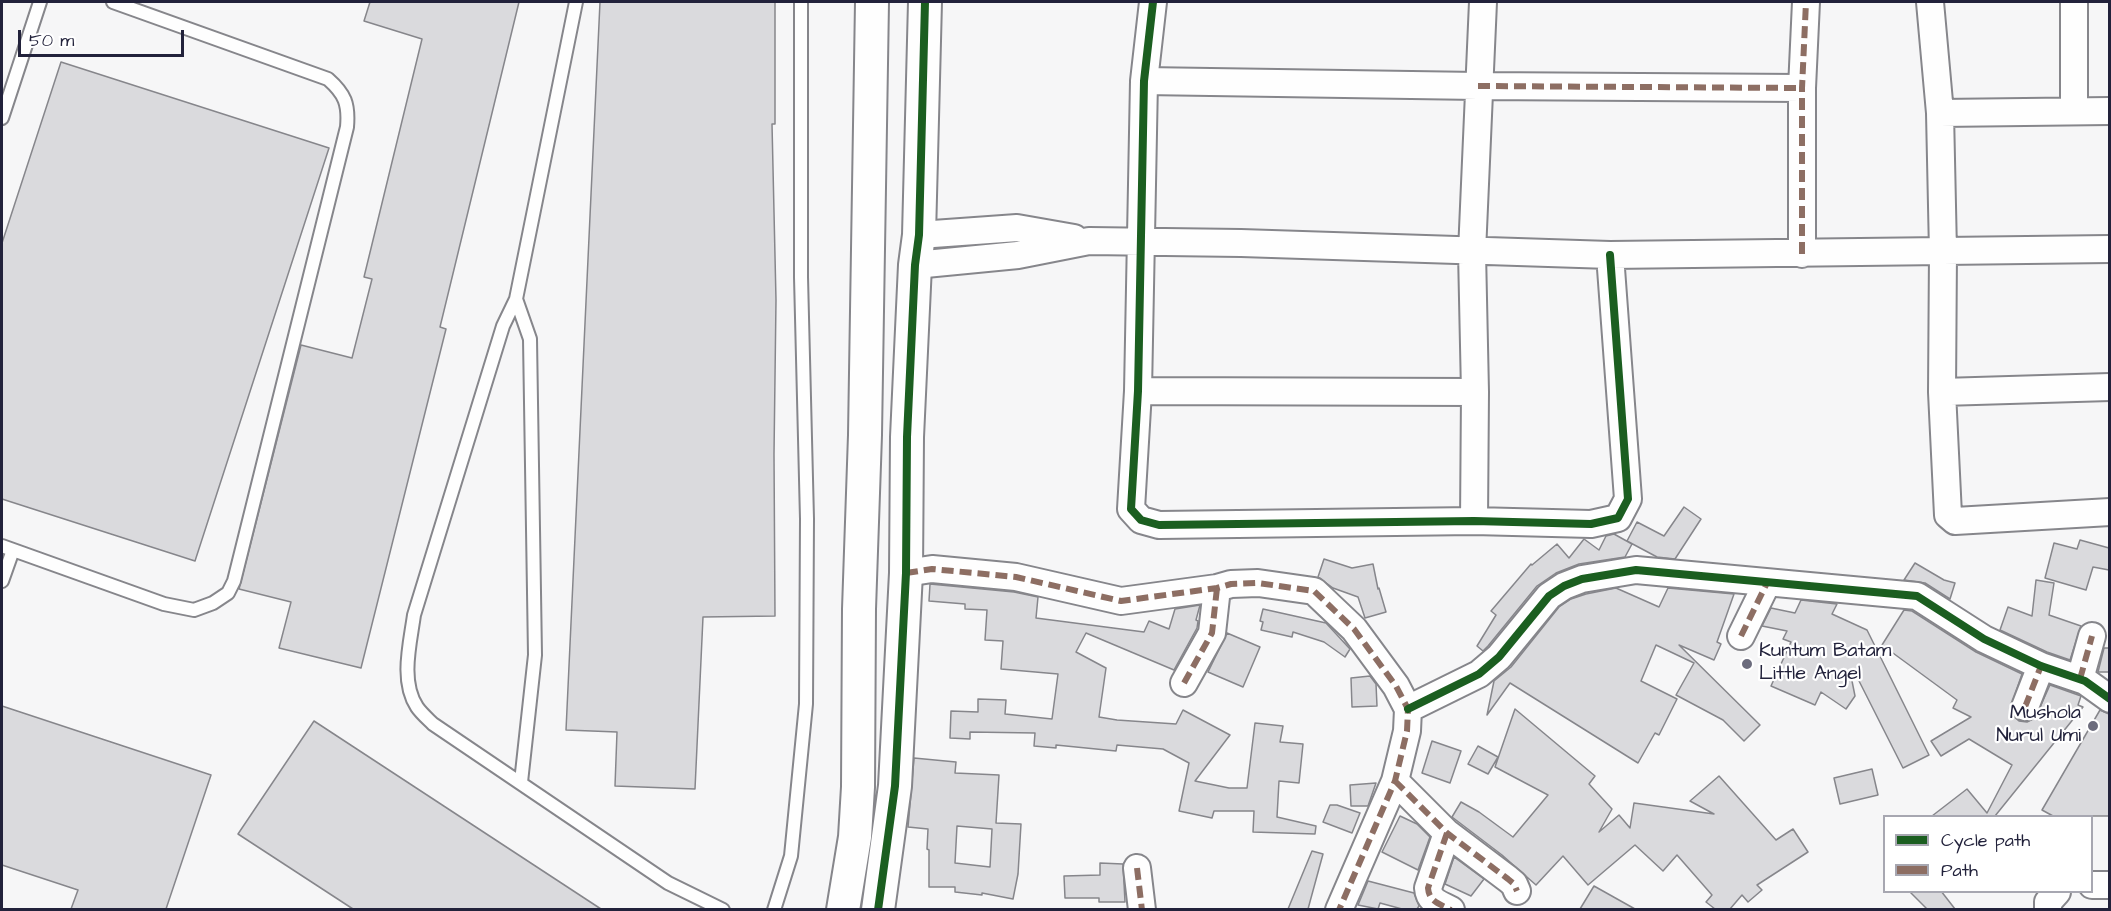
<!DOCTYPE html>
<style>
body{margin:0}
#map{position:relative;width:2111px;height:911px;overflow:hidden;background:#f6f6f7;font-family:"Architects Daughter",sans-serif}
canvas{display:block}
.frame{position:absolute;inset:0;border:3px solid #22223b;pointer-events:none}
.legend{position:absolute;left:1883px;top:815px;width:210px;height:78px;box-sizing:border-box;background:#fff;border:2px solid #a7a7b1;margin:0;padding:8px 10px;list-style:none;font-size:18px;color:#22223b}
.legend li{display:flex;align-items:center;gap:12px;height:30px}
.legend b{width:30px;border:2px solid #a7a7b1}
.scale{position:absolute;left:18px;top:30px;width:166px;height:27px;box-sizing:border-box;border:3px solid #22223b;border-top:0;padding-left:8px;font-size:18px;line-height:21px;white-space:nowrap;color:#22223b;-webkit-text-stroke:4px #fff;paint-order:stroke}
</style>
<div id="map">
<canvas width="2111" height="911"></canvas>
<div class="frame"></div>
<ul class="legend">
<li><b style="height:8px;background:#1b5e20"></b>Cycle path</li>
<li><b style="height:8px;background:#8d6e63"></b>Path</li>
</ul>
<div class="scale">50 m</div>
</div>
<script>
const g = document.querySelector('canvas').getContext('2d');
g.lineJoin = 'round';
function fillPath(path, color) { g.fillStyle = color; g.fill(path, 'evenodd'); }
function strokePath(path, color, width, dash) { g.strokeStyle = color; g.lineWidth = width; g.lineCap = dash ? 'butt' : 'round'; g.setLineDash(dash || []); g.stroke(path); }
function write(font, color, halo, rows, align = 'center') {
  g.font = font + ' "Architects Daughter",sans-serif'; g.lineWidth = 4.5; g.setLineDash([]); g.textBaseline = 'middle'; g.strokeStyle = halo; g.fillStyle = color; for (const [text, x, y, turn = 0] of rows) {
    g.save(); g.translate(x, y); g.rotate((+turn || 0) * Math.PI / 180); g.textAlign = isNaN(turn) ? turn : align; if (halo) g.strokeText(text, 0, 0); g.fillText(text, 0, 0); g.restore();
  }
}
const building = new Path2D(`
 M370,2H519L440,327L446,329L361,668L279,648L291,602L239,589L301,345L352,358L372,279L364,277L422,39L364,21Z
 M600,2H775V124H772L776,300L774,454L775,616L703,617L695,789L615,786L617,732L566,730Z
 M61,62L329,148L195,561L2,499V243Z
 M1684,507L1701,519L1675,559L1657,557L1627,541L1637,522L1664,536Z
 M1614,534L1632,544L1625,557L1579,564L1556,573L1537,586L1488,646L1483,651L1477,646L1496,615L1491,611L1531,564L1532,565L1557,544L1569,558L1584,539L1599,550L1606,536Z
 M2080,540L2109,548V570L2093,567L2086,590L2045,578L2054,543L2077,549Z
 M1324,559L1352,568L1373,564L1378,589L1379,588L1386,612L1365,618L1358,597L1333,588L1318,577Z
 M1915,563L1944,580L1955,583L1950,599L1925,583L1904,580Z
 M2036,580L2054,583L2049,615L2081,626L2070,660L2047,652L2000,630L2008,607L2032,616Z
 M930,584L1014,592L1038,597L1036,618L1144,632L1149,621L1169,629L1175,609L1200,605L1196,620L1198,621L1197,628L1174,670L1086,633L1076,652L1106,668L1099,717L1117,720L1176,724L1183,710L1230,735L1195,781L1229,788H1247L1255,723L1283,726L1280,742L1303,744L1299,783L1279,781L1277,817L1316,826L1315,834L1253,832L1254,811H1214L1212,818L1179,811L1189,763L1163,749L1117,745L1116,751L1056,745V748L1034,746L1035,733L970,732V739L950,738L951,711L978,712V699L1006,700L1005,714L1052,719L1058,674L1001,669L1003,641L985,640L987,610L965,609V604L929,601Z
 M1616,588L1659,607L1668,588L1734,594L1717,642L1721,644L1714,660L1679,645L1760,725L1744,741L1723,720L1676,695L1694,663L1656,645L1641,681L1677,699L1659,735L1655,733L1638,763L1510,683L1487,715L1494,681L1511,667L1559,607L1571,599L1586,594Z
 M1801,600L1837,604L1832,614L1867,630L1929,755L1903,768L1856,675L1851,676L1855,696L1846,709L1821,692L1815,705L1771,686L1791,642L1783,639L1787,631L1762,626L1771,608L1795,613Z
 M1263,609L1326,623L1350,649L1345,657L1324,642L1293,632L1292,637L1261,630L1263,622L1260,621Z
 M1904,610L1912,611L1976,652L2022,674L2010,709L2013,716L2019,721L2027,722L2035,718L2050,685L2081,696L2078,705L2083,707L1995,816H1932L1967,789L1987,813L2012,765L1969,739L1941,756L1931,741L1971,717L1953,708L1957,700L1882,645Z
 M1227,633L1260,647L1243,687L1208,672Z
 M2104,648H2109V672H2098Z
 M1370,676L1376,684L1377,706L1352,707L1351,678Z
 M2,706L211,775L166,909H71L78,890L2,865Z
 M1515,709L1595,776L1589,784L1612,809L1599,832L1619,815L1630,828L1634,803L1714,814L1690,801L1719,776L1776,840L1793,829L1808,852L1757,885L1762,890L1748,902L1742,895L1730,909H1715L1706,902L1712,895L1677,855L1663,871L1635,845L1588,885L1563,856L1536,885L1502,855L1452,817L1461,802L1479,812L1513,837L1548,795L1495,767Z
 M2100,710L2109,714V816H2053L2042,810Z
 M314,721L601,909H353L238,834Z
 M1432,741L1461,751L1450,783L1422,773Z
 M1478,746L1498,757L1488,774L1468,764Z
 M914,758L956,762L955,773L999,775L996,823L1021,824L1018,874L1013,899L982,893V895L955,892V887H929V850L927,849L928,829L908,827ZM957,826L992,829L990,867L955,863Z
 M1872,769L1878,795L1840,804L1834,778Z
 M1376,783L1368,806H1351L1350,785Z
 M1330,805H1337L1360,813L1352,833L1323,822Z
 M1400,816L1417,824L1430,837L1418,870L1382,852Z
 M1312,851L1323,854L1308,909H1288Z
 M1454,857L1484,879L1471,896L1445,884Z
 M1100,863L1123,864L1125,902H1099V898H1065L1064,876L1100,875Z
 M1368,881L1414,893L1419,906L1417,909H1402L1380,903L1378,909L1358,905Z
 M1594,886L1635,909H1580Z
 M1909,891H1941L1955,909H1927Z`);
const service = new Path2D(`
 M576,2L516,299L503,326L414,615C410,644 400,681 417,707C421,713 428,719 433,724L668,883L723,910
 M2,118L40,2
 M516,299L530,339L535,655L521,782
 M2,546L164,604L194,610L213,603L228,593L234,581L347,127C349,104 345,94 328,79L113,2
 M2,581L13,550
 M774,910L791,856L806,704L807,519L801,277V2`);
const minor = new Path2D(`
 M1153,2L1144,81L1138,391L1131,509L1141,520L1159,525L1474,521L1591,524L1618,518L1628,499L1610,255
 M1930,2L1940,113L1943,252L1942,392L1948,515L1955,521L2110,512
 M1144,81L1478,86L1802,88
 M2074,110V2
 M1940,113L2110,111
 M919,235L1017,228L1074,238
 M1802,254V88L1806,2
 M915,265L1018,255L1089,241L1241,243L1610,255L2110,249
 M1138,391L1475,392
 M1942,392L2110,387
 M1474,521L1475,392L1472,252L1483,2
 M906,573L932,569L1016,577L1121,601L1217,588L1231,584L1258,583L1314,591L1354,629L1396,686L1408,709L1407,731L1395,781L1339,910
 M1741,636L1767,583
 M2080,679L2092,636
 M1184,683L1212,633L1217,588
 M2025,707L2041,666
 M1408,709L1479,674L1499,657L1549,596L1564,586L1582,579L1636,570L1917,596L1984,639L2041,666L2085,681L2110,699
 M1395,781L1447,833L1508,879L1514,884L1517,891
 M1447,833L1428,888C1429,902 1440,904 1451,910
 M1137,868L1142,910
 M2092,885H2110
 M2048,910V902L2057,892`);
const tertiary = new Path2D(`
 M843,910L855,837L858,787L859,609L865,435L872,2
 M878,910L895,786L906,573L907,437L915,265L919,235L925,2`);
const quiet = new Path2D(`
 M1478,86L1802,88
 M1802,254V88L1806,2
 M906,573L932,569L1016,577L1121,601L1217,588L1231,584L1258,583L1314,591L1354,629L1396,686L1408,709L1407,731L1395,781L1339,910
 M1741,636L1767,583
 M2080,679L2092,636
 M1184,683L1212,633L1217,588
 M2025,707L2041,666
 M1395,781L1447,833L1508,879L1514,884L1517,891
 M1447,833L1428,888C1429,902 1440,904 1451,910
 M1137,868L1142,910`);
const cycleway = new Path2D(`
 M1153,2L1144,81L1138,391L1131,509L1141,520L1159,525L1474,521L1591,524L1618,518L1628,499L1610,255
 M1408,709L1479,674L1499,657L1549,596L1564,586L1582,579L1636,570L1917,596L1984,639L2041,666L2085,681L2110,699
 M878,910L895,786L906,573L907,437L915,265L919,235L925,2`);
const markers = [
 [1747,664,6,"#6c6c7d"],
 [2093,726,6,"#6c6c7d"]
];
const poiNames = [
 ["Kuntum Batam",1759,652],
 ["Little Angel",1759,675],
 ["Mushola",2081,714,"right"],
 ["Nurul Umi",2081,737,"right"]
];
fillPath(building, '#dadadd');
strokePath(building, '#86868b', 1.5);
strokePath(service, '#86868b', 16);
strokePath(minor, '#86868b', 30);
strokePath(tertiary, '#86868b', 36);
strokePath(service, '#fefefe', 12);
strokePath(minor, '#fefefe', 26);
strokePath(tertiary, '#fefefe', 32);
strokePath(quiet, '#8d6e63', 6, [12, 6]);
strokePath(cycleway, '#1b5e20', 8);
for (const [x, y, r, color] of markers) { const dot = new Path2D(); dot.arc(x, y, r, 0, 2 * Math.PI); g.fillStyle = color; g.fill(dot); strokePath(dot, '#fff', 2); }
write('20px', '#22223b', '#fff', poiNames, 'left');
</script>
